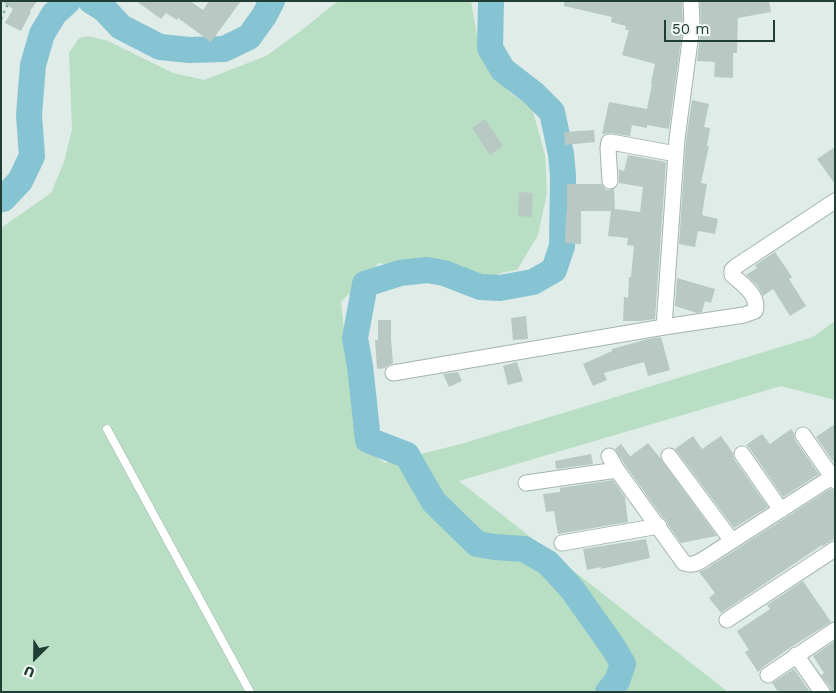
<!DOCTYPE html>
<style>
body{margin:0}
#map{position:relative;width:836px;height:693px;overflow:hidden;background:#e0ece7;font-family:"Work Sans",sans-serif}
canvas{display:block}
.frame{position:absolute;inset:0;border:2px solid #203d36;pointer-events:none}
.north{position:absolute;left:10px;top:633px;width:50px;height:50px;-webkit-text-stroke:4px #f1f8f5;paint-order:stroke;rotate:203deg;font-size:14px;font-weight:700;line-height:20px;text-align:center;color:#203d36}
.north::after{content:'';display:block;margin:auto;width:18px;height:22px;background:#203d36;clip-path:polygon(50% 0,100% 100%,50% 72%,0 100%)}
.scale{position:absolute;left:664px;top:20px;width:111px;height:22px;box-sizing:border-box;border:2px solid #203d36;border-top:0;padding-left:6px;font-size:15px;line-height:18px;white-space:nowrap;color:#203d36;-webkit-text-stroke:4px #f1f8f5;paint-order:stroke}
</style>
<div id="map">
<canvas width="836" height="693"></canvas>
<div class="frame"></div>
<div class="north">U</div>
<div class="scale">50 m</div>
</div>
<script>
const g = document.querySelector('canvas').getContext('2d');
g.lineJoin = 'round';
function fillPath(path, color) { g.fillStyle = color; g.fill(path, 'evenodd'); }
function strokePath(path, color, width, dash) { g.strokeStyle = color; g.lineWidth = width; g.lineCap = dash ? 'butt' : 'round'; g.setLineDash(dash || []); g.stroke(path); }
const green = new Path2D(`
 M338,1H471L480,53L509,92L532,108L545,155L547,193L538,235L517,270L505,272L487,278L379,263L341,302L356,442L385,463L461,444L813,337L835,321V400L781,386L459,481L728,692H1V228L51,193L64,162L72,129L69,53L79,38L88,36L108,41L173,73L204,80L266,56L302,30Z`);
const river = new Path2D(`
 M91,1L104,9L121,27L160,47L190,50L224,49L249,37L264,16L272,1
 M491,1L490,48L503,70L533,93L552,112L561,154L563,176L562,246L554,270L533,282L500,288L480,287L444,273L427,270L400,273L365,284L355,338L360,366L368,440L407,455L421,480L434,502L477,544L495,547L524,549L548,563L572,589L613,647L623,664L617,681L608,692
 M1,199H3L20,181L32,156L29,115L33,65L42,34L54,14L68,1`);
const building = new Path2D(`
 M1,1H37L30,11L31,12L21,31L5,23L13,9Z
 M136,1H190L203,10L209,1H241L211,42L178,18L177,20L166,13L161,19Z
 M564,1H682L683,26L669,129L647,125V128L632,125L630,136L611,133L602,134L609,102L647,109L652,84L651,83L655,64L622,55L629,30H625L626,26L611,22L612,17L564,6Z
 M700,1H769L771,12L738,18L737,53H733V78L714,77L715,62L697,61L701,27Z
 M692,100L709,104L704,127L710,128L707,146H709L701,183L707,184L702,215L718,219L715,234L698,231L695,247L679,244L686,140Z
 M485,119L503,146L490,155L472,128Z
 M594,130L595,142L565,145L564,132Z
 M835,147V184L817,159Z
 M628,155L666,162L655,319L640,321H623L624,297L628,298L629,277H631L634,246L627,245L628,238L608,236L611,211H581V244L565,243L566,214H567V184H601L606,190H610L614,189L615,209L640,212L643,187L619,183V169L624,171Z
 M519,192L533,193L532,217L518,216Z
 M775,252L792,277L789,279L806,306L790,316L773,289L763,296L757,285L746,275L757,268L755,265Z
 M677,278L715,289L711,303L705,301L702,312L697,313L675,306Z
 M526,316L528,339L513,340L511,318Z
 M378,320H391V339L393,363L387,366L385,368L377,369L375,340H378Z
 M661,337L670,370L648,376L644,362L604,373L607,380L593,386L583,364L612,351V349L648,339Z
 M517,362L523,381L508,385L503,366Z
 M458,372L462,381L449,387L443,374Z
 M835,424V464L816,437Z
 M791,429L794,433V436L795,440L819,474L783,497L750,449L746,445L762,434L770,444Z
 M693,436L702,449L721,436L733,453L734,459L768,507L734,528L675,449Z
 M648,443L660,458L717,536L681,543L668,525L666,520L663,518L625,465L615,449L621,444L630,456H631Z
 M591,454L593,464L556,469L555,461Z
 M613,480L625,497L628,522L558,534L554,511L546,512L543,494L560,492V488Z
 M830,489L835,490V538L823,546L822,545L721,613L709,598L715,593L699,572L709,567Z
 M646,539L650,558L601,569V567L587,570L583,549Z
 M803,581L831,622L791,647L763,667L758,672L745,652L749,650L737,631L770,609L767,605Z
 M835,641V692H831L830,687L821,675L824,673L813,656Z
 M794,669L805,685L810,692H778L772,683Z`);
const path = new Path2D(`
 M1,19L9,1`);
const lane = new Path2D(`
 M107,429L250,692`);
const street = new Path2D(`
 M610,181L608,148L609,142H611L676,154
 M664,327L744,315L755,311C760,296 742,284 732,275V270L735,267L835,201
 M393,373L664,327L677,139L692,26L691,1
 M803,435L835,481
 M742,454L781,510
 M609,456L617,470L684,563C693,566 697,563 704,559L832,477
 M669,456L732,541
 M526,483L617,470
 M562,543L659,526
 M727,620L835,549
 M796,655L822,692
 M768,675L835,630`);
fillPath(green, '#b8dec4');
strokePath(river, '#86c3d3', 26);
fillPath(building, '#b8c9c3');
strokePath(lane, '#a3b4ae', 9);
strokePath(street, '#a3b4ae', 17);
strokePath(path, '#7fb0a3', 2.5, [2.5, 4]);
strokePath(lane, '#fff', 8);
strokePath(street, '#fff', 15);
</script>
